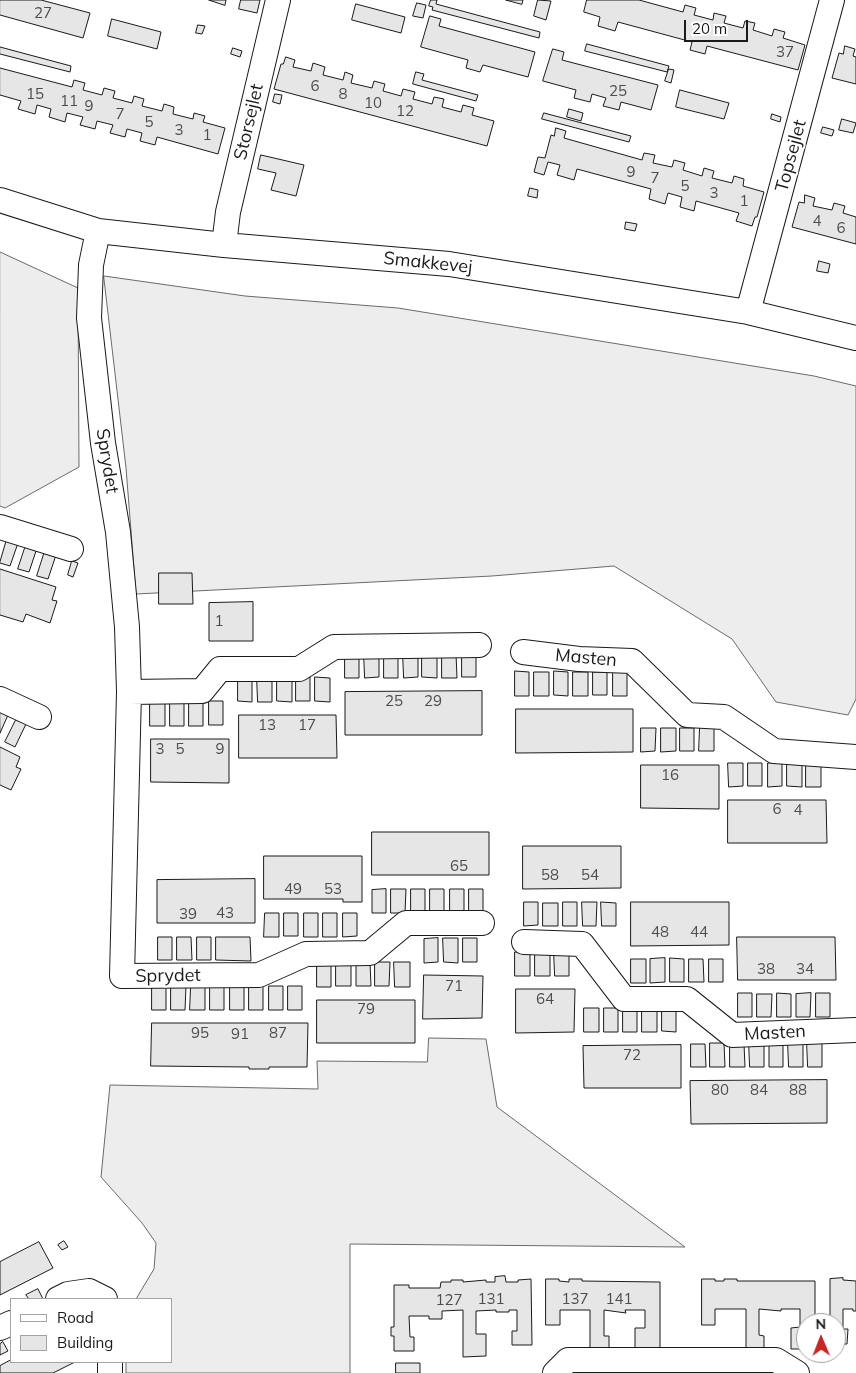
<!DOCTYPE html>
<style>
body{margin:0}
#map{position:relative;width:856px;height:1373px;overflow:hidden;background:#fff;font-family:Mulish,sans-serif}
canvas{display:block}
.legend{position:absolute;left:10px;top:1298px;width:162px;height:65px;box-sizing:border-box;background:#fff;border:1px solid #a3a3a3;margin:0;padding:6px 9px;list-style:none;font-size:15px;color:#1a1a1a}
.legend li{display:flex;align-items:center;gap:10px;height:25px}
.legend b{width:25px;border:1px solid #a3a3a3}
.north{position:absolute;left:796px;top:1313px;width:50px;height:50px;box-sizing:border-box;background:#fff;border:1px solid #a3a3a3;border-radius:50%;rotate:359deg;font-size:14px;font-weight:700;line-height:20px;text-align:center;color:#1a1a1a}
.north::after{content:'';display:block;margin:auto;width:18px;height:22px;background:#c62828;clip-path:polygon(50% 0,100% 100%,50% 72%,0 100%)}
.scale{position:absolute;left:684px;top:20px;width:64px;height:22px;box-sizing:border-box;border:2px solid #1a1a1a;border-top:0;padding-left:6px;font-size:15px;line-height:18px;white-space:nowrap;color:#1a1a1a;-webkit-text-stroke:4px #fff;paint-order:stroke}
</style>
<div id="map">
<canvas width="856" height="1373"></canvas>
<ul class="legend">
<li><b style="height:6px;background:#fff"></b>Road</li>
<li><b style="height:14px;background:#e6e6e6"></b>Building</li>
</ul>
<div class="north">N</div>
<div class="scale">20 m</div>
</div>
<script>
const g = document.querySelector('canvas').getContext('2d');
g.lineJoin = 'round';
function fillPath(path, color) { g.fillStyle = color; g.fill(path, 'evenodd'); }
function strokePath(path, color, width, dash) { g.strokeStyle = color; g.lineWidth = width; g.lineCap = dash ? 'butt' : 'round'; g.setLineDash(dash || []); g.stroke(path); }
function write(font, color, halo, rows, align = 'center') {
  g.font = font + ' Mulish,sans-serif'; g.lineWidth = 4; g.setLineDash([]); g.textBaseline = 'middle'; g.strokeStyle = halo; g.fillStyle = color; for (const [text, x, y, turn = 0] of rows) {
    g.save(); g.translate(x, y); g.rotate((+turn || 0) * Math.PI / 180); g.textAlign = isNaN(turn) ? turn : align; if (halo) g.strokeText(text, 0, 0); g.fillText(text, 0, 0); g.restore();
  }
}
const built = new Path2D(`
 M0,252L78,288L79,467L5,508L0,506Z
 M104,276L245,296L398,308L814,376L856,386V699L848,715L776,702L732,639L614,566L492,576L136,594L126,468Z
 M429,1038L486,1039L497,1107L685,1247L350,1244V1373H126V1362H171V1299H136L154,1269L156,1243L142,1223L101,1177L110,1085L318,1089L317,1061L427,1062Z`);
const building = new Path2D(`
 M0,0H41L90,13L83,38L0,15Z
 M209,0H226L225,5Z
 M241,0H260L257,13L239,9Z
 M431,0H437L436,4L540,32L539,38L432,10L433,7L429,6Z
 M506,0H523L522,4Z
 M538,0L551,1L546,20L534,16Z
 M587,0H639L683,12L685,5L696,8L694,15L713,20L714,13L726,16L724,23L743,28L745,21L755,23L753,30L772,36L774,29L785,32L783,38L805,45L798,70L707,46L705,54L690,50L692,42L618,22L615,31L598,26L600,17L584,12Z
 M417,3L426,5L423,18L413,16Z
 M356,4L405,17L401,33L352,20Z
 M430,16L441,19L439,26L535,52L528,77L483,65L480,72L466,68L468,60L421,47Z
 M112,19L161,32L157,49L108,36Z
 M198,25L205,26L202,34L196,33Z
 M587,44L669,66L667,72L585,51Z
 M845,46L855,49L853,56L856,57V84L832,78L839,53L843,54Z
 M0,47L71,66L70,72L0,54Z
 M233,48L242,51L240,57L231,54Z
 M553,49L564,52L562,60L658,85L651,110L621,102L619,110L603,106L606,98L592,94L590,102L574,98L576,90L543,81Z
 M286,57L295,60L293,67L311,71L313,63L325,67L323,75L343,80L345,72L353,75L351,83L372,88L374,81L385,84L383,91L401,96L403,89L415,92L413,99L432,104L434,97L444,99L442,107L461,112L463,105L474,108L472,115L494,121L487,146L274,89L281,64H283Z
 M0,68L72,87L74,80L85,83L83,90L102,95L104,88L115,91L113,98L132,103L134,96L144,99L142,106L162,111L164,104L174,107L173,114L193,119L194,113L205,116L203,122L225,128L218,154L157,137L155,145L140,141L142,133L127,129L125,137L110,133L113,125L97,121L95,129L80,125L83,117L67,113L65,122L49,117L51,109L37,105L35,114L18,109L21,101L0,95Z
 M669,69L674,70L671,83L665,81Z
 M416,72L424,74L422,80L478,95L476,101L413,84Z
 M680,90L729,103L724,119L676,107Z
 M275,94L282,95L280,104L273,102Z
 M569,109L583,113L581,121L567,117Z
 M544,113L631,136L629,142L542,119Z
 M772,114L781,117L780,122L771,119Z
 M842,119L856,123L853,133L839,130Z
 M823,127L834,130L832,136L821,133Z
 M556,128L566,131L564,138L642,160L644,153L655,155L653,163L672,167L674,160L685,163L683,170L702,176L704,168L714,171L712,178L732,183L734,176L744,179L743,186L764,192L757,217H755L752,226L736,221L739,213L696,201L694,211L680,207L682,197L668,193L665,204L649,199L651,189L577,169L574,180L557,175L560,165L548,162L544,175L534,172L538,157L545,158L551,135L554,136Z
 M261,155L304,165L296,196L271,190L276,173L258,169Z
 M530,188L538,190L537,198L528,196Z
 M805,195L815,198L813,206L832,210L834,203L845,206L843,213L856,217V244L792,227L799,202L804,203Z
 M626,222L637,224L635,231L625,229Z
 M819,261L830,264L828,273L817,271Z
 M7,539L18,543L10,566L0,563Z
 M26,545L37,548L29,572L18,569Z
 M45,551L56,555L48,579L37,576Z
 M72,561L78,563L73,577L68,575Z
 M0,569L56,587L52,600L57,601L50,623L26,614L23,622L0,615Z
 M159,573H192L193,604H159Z
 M253,602V641H209V603Z
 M462,653L476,654V677H462Z
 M345,654H359V678H345Z
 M364,654H379V677L365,678Z
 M384,654H398V678H384Z
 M403,654H418V677L404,678Z
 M422,654H437V678L422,677Z
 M442,654H456L457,678H442Z
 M515,671L529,672V696H515Z
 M554,671L568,672V696L554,695Z
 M534,672H549V696H534Z
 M573,672H588V696H573Z
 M593,672H607V695H593Z
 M613,672H627V696H613Z
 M296,677H310V701H296Z
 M315,677L330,678V702L315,701Z
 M238,678H252V702L238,701Z
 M257,678H272V702H258Z
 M277,678H292V702L277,701Z
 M482,691V735H345V692Z
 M209,701H223V725H209Z
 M150,702H165V726H150Z
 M170,702H184V726H170Z
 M189,702H203V726H189Z
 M516,709H633V752L516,753Z
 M0,711L8,715L0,733Z
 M239,715H336L337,758H239Z
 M16,720L26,724L15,747L5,742Z
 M700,727H714V751H699Z
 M641,728H656L655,751L641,752Z
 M661,728H676V751L661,752Z
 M680,728H694V751H680Z
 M151,739H229V783L151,782Z
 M0,747L20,757L16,767L21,769L11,790L0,785Z
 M728,763H743V786L729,787Z
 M748,763H762V786H748Z
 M768,763H782V786L768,787Z
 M787,763H802V787L787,786Z
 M806,763H821V787H806Z
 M641,765H719V809L641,808Z
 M728,800H826L827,843H728Z
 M372,832H489V875H372Z
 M523,846H621V888L523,889Z
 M264,856H362V902H343V899H264Z
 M255,879V923H157V880Z
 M386,889V913H372V890Z
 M391,889H406L405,913H391Z
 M411,889H425V912L411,913Z
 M430,889H444V913H430Z
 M450,889H464V912L450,913Z
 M469,889H483V913H469Z
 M524,902H538V925L524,926Z
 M563,902H577V926H563Z
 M582,902H597L596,926H583Z
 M601,902L616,903V926H602Z
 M631,902H729V945L631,946Z
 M543,903H558V926H543Z
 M265,913H279V937H264Z
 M284,913H298V936H284Z
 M304,913H318V937H304Z
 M323,913H337V937H323Z
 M343,913H357V936L343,937Z
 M158,937H172V960H158Z
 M177,937H191L192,960H177Z
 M197,937H211V960H197Z
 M216,937H250L251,961L216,960Z
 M737,937H835L836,980H738Z
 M438,938V962L424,963V939Z
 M443,938H458V963L444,962Z
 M463,938H477V962H463Z
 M515,952H530V976H515Z
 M535,952H550V976H535Z
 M554,952H569V976H555Z
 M665,958V982L650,983V959Z
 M670,958L684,959V982H670Z
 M631,959H646V983H631Z
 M689,959H703L704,982H689Z
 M709,959H723V982H709Z
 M336,962H351V986H336Z
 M370,962L371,986H356V963Z
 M375,962H390L389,986H375Z
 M394,962H410V987H395Z
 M317,963H331V987H317Z
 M424,975L483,976L482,1018L423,1019Z
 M152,986H166V1010H152Z
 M171,986H186L185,1010H171Z
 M191,986H205V1010H190Z
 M210,986H224V1010H210Z
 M230,986H244V1010H230Z
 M249,986H263V1010H249Z
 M269,986H283V1010H269Z
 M288,986H302V1010H288Z
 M516,989H575L574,1032L516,1033Z
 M738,993H752V1017H738Z
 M777,993L791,994V1017H777Z
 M811,993L810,1017H796V994Z
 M816,993H830V1017H816Z
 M757,994H772L771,1017H757Z
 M317,1000H415V1043H317Z
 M584,1008H599V1032H584Z
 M604,1008H618V1032H604Z
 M623,1008H637V1032H623Z
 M642,1008H657V1032H642Z
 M662,1008H676V1032L662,1031Z
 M152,1023H308L307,1067H269V1069H249V1067L151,1066Z
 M710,1043H724L725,1067H710Z
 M749,1043H764V1067H750Z
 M783,1043V1067H769V1044Z
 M788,1043H803V1067H789Z
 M807,1043H822V1067H808Z
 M691,1044H705L706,1067H691Z
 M730,1044H744L745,1067H730Z
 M681,1045V1088H584L583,1046Z
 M827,1080V1123L691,1124L690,1081Z
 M64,1241L68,1247L62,1250L58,1245Z
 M39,1242L53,1268L0,1295V1262Z
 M505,1276L506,1282H518V1280L531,1279L532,1345H512V1331H517V1310H509V1312H496V1310L476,1311V1334H486V1356L463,1357V1310L442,1311V1319H429V1316H409L410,1337H414V1351H394V1336H391V1327H394V1285H409V1288H440L441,1282H451V1280H463V1282L486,1280V1282H495V1277Z
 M843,1278V1280L856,1281V1311H853V1309H843V1329H848L847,1344H836V1323H830V1279Z
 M546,1279H559V1281L569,1282V1279H582V1281L660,1282V1350H635V1328H645V1310H625L626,1313L604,1310V1336H609V1350H590V1310H560V1325H546Z
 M702,1279H715V1281H724V1279H737V1281H815V1323H806V1349H791V1328L800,1327V1309H781V1311L759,1309V1335L764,1336V1350H746V1309H715V1325H702Z
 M38,1289L43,1299H29L26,1295Z
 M3,1342L8,1351L0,1355V1344Z
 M11,1360V1362H75L53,1373H0V1366Z
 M396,1363H420V1373H396Z`);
const minor = new Path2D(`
 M0,200L98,231L224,245L449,264L748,312L856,338
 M98,231L91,265L89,318L103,443L118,532L127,627L129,692L122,976L259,975L306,954L370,953L406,923H482
 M224,245L228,212L278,0
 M748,312L832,0
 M0,527L71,549
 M523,652L579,659L632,661L687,715L724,717L774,751L856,757
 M129,692L202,691L220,669H299L334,647L479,645
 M0,699L39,717
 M524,942L582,944L624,999H687L732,1035L856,1030
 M58,1299L68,1294L89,1291L105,1299
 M0,1328L11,1323
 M110,1362V1373
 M555,1373L568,1360H776L797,1373`);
const numberNames = [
 ["27",43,13],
 ["37",785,52],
 ["6",315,86],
 ["25",618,91],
 ["15",35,94],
 ["8",343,94],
 ["11",69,101],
 ["10",373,103],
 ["9",89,106],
 ["12",405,111],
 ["7",120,114],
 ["5",149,122],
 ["3",179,130],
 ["1",207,135],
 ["9",631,172],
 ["7",655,178],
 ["5",685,186],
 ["3",714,193],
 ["1",744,201],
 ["4",817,221],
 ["6",841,228],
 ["1",219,621],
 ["25",394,701],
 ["29",433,701],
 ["13",267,725],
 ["17",307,725],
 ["3",160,749],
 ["5",180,749],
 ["9",220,749],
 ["16",670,775],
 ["6",777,809],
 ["4",798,810],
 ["65",459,866],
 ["58",550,875],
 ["54",590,875],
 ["49",293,889],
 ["53",333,889],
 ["43",225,913],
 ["39",188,914],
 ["48",660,932],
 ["44",699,932],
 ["38",766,969],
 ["34",805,969],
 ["71",454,986],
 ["64",545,999],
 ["79",366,1009],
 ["95",200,1033],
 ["87",278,1033],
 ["91",240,1034],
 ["72",632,1055],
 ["80",720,1090],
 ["84",759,1090],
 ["88",798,1090],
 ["131",491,1299],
 ["137",575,1299],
 ["141",619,1299],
 ["127",449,1300]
];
const streetNames = [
 ["Storsejlet",249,122,-77],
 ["Topsejlet",791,156,-75],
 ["Smakkevej",428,263,6],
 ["Sprydet",107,461,81],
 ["Masten",586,658,5],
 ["Sprydet",168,976,-1],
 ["Masten",775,1033,-3]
];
fillPath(built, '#ededed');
strokePath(built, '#6a6a6a', 1);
fillPath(building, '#e6e6e6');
strokePath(building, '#1a1a1a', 1);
strokePath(minor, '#1a1a1a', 26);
strokePath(minor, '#fff', 24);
write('15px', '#4d4d4d', null, numberNames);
write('18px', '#1a1a1a', '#fff', streetNames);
</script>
